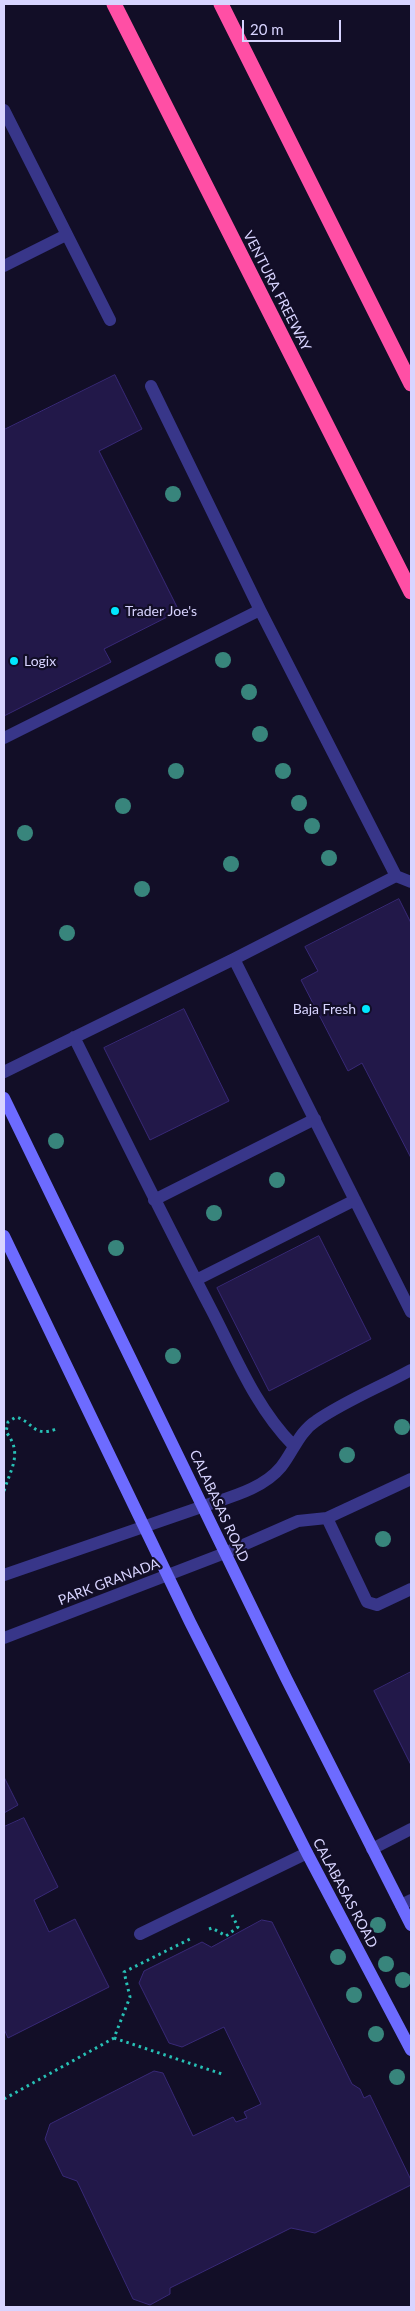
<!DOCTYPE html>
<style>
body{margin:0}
#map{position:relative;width:415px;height:2311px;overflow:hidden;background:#120e27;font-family:Lato,sans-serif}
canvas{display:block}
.frame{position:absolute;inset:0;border:5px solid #d8d4ff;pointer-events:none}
.scale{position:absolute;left:242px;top:20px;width:99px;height:22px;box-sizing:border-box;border:2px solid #d8d4ff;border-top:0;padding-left:6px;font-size:15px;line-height:18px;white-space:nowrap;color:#d8d4ff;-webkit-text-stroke:4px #120e27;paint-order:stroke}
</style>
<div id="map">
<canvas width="415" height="2311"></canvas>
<div class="frame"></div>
<div class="scale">20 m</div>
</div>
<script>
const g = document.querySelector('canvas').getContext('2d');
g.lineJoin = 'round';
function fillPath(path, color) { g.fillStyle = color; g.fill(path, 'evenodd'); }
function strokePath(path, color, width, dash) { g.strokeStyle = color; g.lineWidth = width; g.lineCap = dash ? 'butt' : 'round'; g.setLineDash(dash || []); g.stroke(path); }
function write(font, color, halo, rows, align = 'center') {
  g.font = font + ' Lato,sans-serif'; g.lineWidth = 4.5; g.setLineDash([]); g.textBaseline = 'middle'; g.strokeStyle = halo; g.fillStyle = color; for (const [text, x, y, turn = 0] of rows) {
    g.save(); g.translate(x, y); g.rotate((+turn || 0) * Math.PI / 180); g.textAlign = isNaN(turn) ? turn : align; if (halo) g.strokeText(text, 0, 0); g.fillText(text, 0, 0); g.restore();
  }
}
const building = new Path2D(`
 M115,375L142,429L99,451L179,611L104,649L111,662L4,716V430Z
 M399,899L411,923V1158L362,1063L348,1071L301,980L318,971L305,947Z
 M184,1009L229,1101L150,1140L104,1048Z
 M319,1236L371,1339L269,1391L217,1288Z
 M411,1672V1765L374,1691Z
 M4,1777L18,1805L4,1813Z
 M24,1818L58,1887L34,1900L49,1932L75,1919L109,1987L8,2038L4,2029V1827Z
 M262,1920L272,1922L352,2084L360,2089L364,2098L370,2095L411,2180V2185L315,2233L291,2228L170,2288V2294L150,2305L133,2299L77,2181L63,2176L45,2139L50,2124L154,2071L163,2073L193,2136L233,2117L236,2122L247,2118L244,2112L261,2104L224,2027L182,2047L169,2043L139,1983L144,1971L202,1942L211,1947Z`);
const path = new Path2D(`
 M4,1491C11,1468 23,1453 6,1432L8,1422L16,1417C34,1422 33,1438 56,1429
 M209,1929L212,1928L226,1936L238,1927L232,1915
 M114,2038L225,2075
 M4,2099L114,2038L130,1997L124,1972L192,1938`);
const service = new Path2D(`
 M4,110L110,320
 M4,266L66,235
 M151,386L260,610L396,876L411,882
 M4,738L260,610
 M234,959L411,1312
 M74,1037C119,1128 164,1219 211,1309C235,1355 256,1408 293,1445
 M4,1072L234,959L396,876
 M154,1200L315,1119
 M196,1280L355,1200
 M204,1506C230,1497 263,1489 281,1467C293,1452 299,1432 316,1421C345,1401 380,1387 411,1370
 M327,1518L367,1602L377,1605L411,1589
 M225,1553L298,1521L327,1518L411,1479
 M372,1849L411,1829
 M401,1905L411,1900
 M140,1934L307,1853`);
const tertiary = new Path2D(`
 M4,1575L204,1506
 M4,1638L225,1553`);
const secondary = new Path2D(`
 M4,1098L286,1678L411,1925
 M4,1236L190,1622L307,1853L411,2050`);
const motorway = new Path2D(`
 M114,4L411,592
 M221,4L411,384`);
const trees = [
 [173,494],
 [223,660],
 [249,692],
 [260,734],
 [176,771],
 [283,771],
 [299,803],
 [123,806],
 [312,826],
 [25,833],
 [329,858],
 [231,864],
 [142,889],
 [67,933],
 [56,1141],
 [277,1180],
 [214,1213],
 [116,1248],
 [173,1356],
 [402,1427],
 [347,1455],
 [383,1539],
 [378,1925],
 [338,1957],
 [386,1964],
 [403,1980],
 [354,1995],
 [376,2034],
 [397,2077]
];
const markers = [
 [115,611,5,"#00e8ff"],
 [14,661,5,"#00e8ff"],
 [366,1009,5,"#00e8ff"]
];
const streetNames = [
 ["VENTURA FREEWAY",277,291,63],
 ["CALABASAS ROAD",219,1506,65],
 ["PARK GRANADA",109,1582,-21],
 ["CALABASAS ROAD",345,1893,62]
];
const poiNames = [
 ["Trader Joe's",125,611],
 ["Logix",24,661],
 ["Baja Fresh",356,1009,"right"]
];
fillPath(building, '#221849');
strokePath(building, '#382977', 1);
strokePath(path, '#27c0b5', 3, [2.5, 4]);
strokePath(service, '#383689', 12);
strokePath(tertiary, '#383689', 12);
strokePath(secondary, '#6d6bff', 12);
strokePath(motorway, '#ff4fa5', 15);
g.fillStyle = '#38857c';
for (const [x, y] of trees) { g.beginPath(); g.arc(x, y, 8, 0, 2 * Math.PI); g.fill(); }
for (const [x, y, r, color] of markers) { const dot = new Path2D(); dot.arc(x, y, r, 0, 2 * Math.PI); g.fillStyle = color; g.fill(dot); strokePath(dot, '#120e27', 2); }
write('14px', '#d8d4ff', '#120e27', streetNames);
write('14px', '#d8d4ff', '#120e27', poiNames, 'left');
</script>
